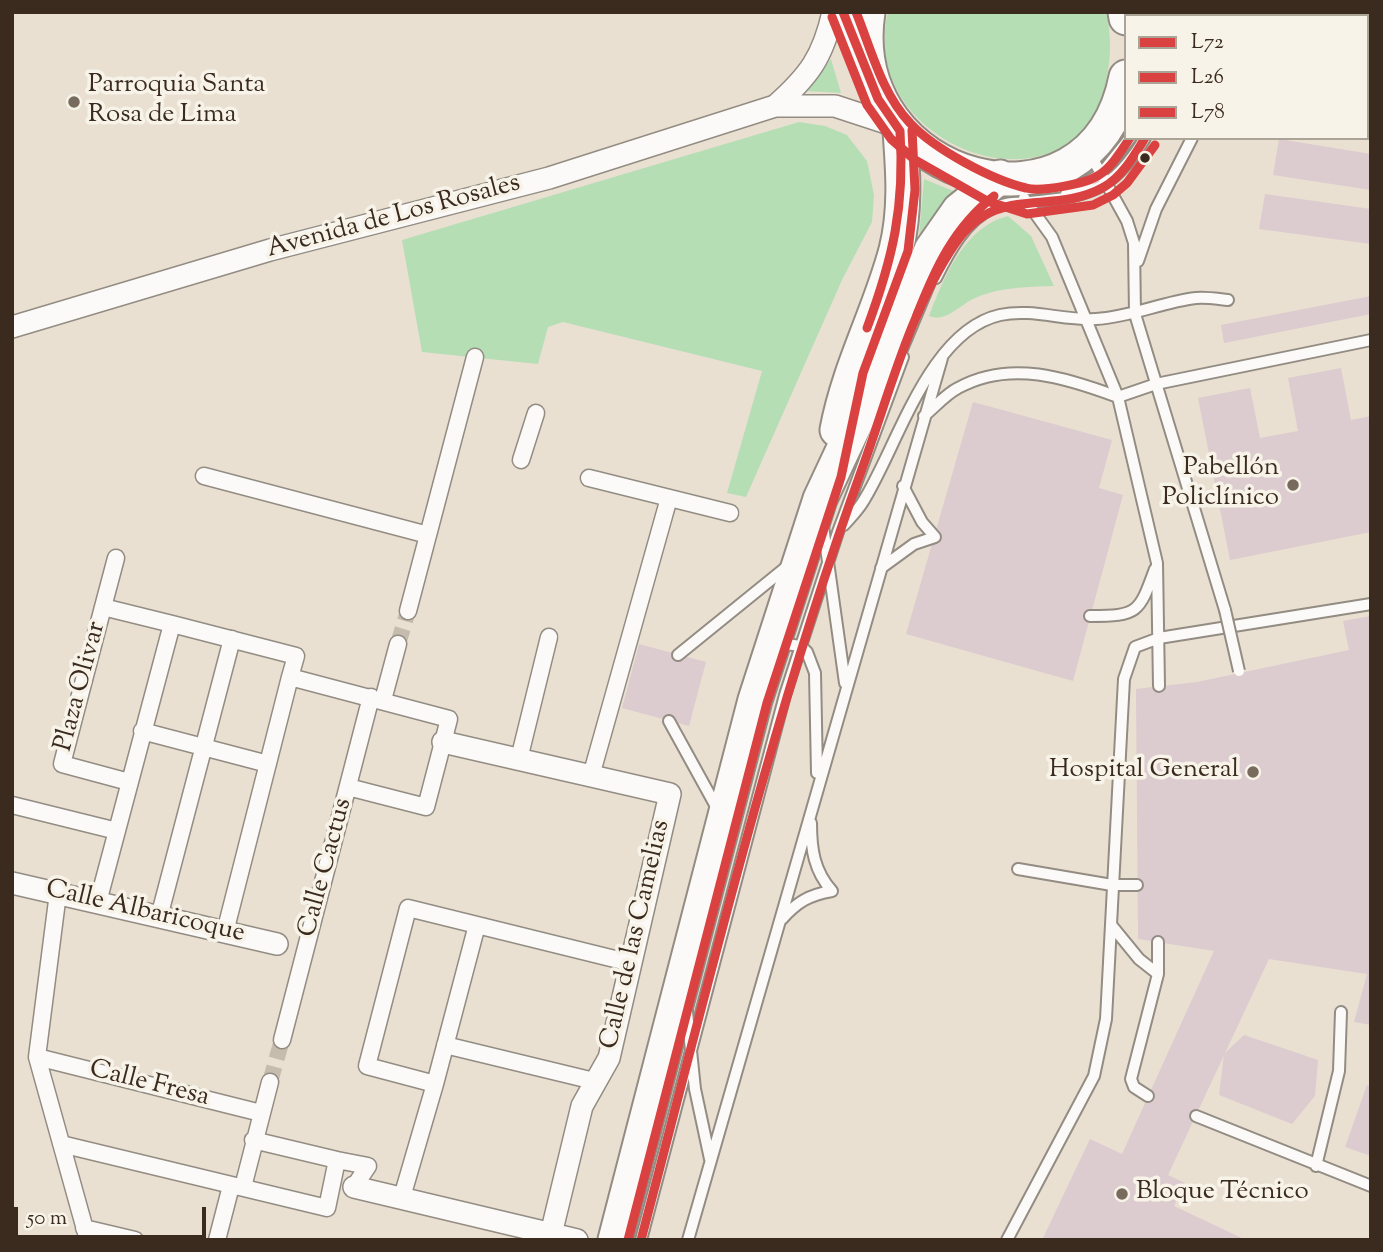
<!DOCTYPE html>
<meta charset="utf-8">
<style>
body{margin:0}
#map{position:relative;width:1383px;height:1252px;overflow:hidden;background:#e9e0d2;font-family:"Sorts Mill Goudy",serif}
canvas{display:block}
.frame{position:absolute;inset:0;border:14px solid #3b2a1e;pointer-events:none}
.legend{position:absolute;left:1124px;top:14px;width:245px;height:126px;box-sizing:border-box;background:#f7f3e8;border:2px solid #aca397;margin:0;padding:9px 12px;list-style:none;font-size:21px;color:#3b2a1e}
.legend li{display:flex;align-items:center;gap:14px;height:35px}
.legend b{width:35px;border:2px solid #aca397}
.scale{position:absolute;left:14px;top:1207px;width:192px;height:32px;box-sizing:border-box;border:4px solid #3b2a1e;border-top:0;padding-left:9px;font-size:21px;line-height:24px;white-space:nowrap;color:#3b2a1e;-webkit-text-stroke:5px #f7f3e8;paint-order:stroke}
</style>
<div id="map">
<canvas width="1383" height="1252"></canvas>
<div class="frame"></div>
<ul class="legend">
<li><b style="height:9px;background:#da4241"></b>L72</li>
<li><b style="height:9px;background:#da4241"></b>L26</li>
<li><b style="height:9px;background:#da4241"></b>L78</li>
</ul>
<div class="scale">50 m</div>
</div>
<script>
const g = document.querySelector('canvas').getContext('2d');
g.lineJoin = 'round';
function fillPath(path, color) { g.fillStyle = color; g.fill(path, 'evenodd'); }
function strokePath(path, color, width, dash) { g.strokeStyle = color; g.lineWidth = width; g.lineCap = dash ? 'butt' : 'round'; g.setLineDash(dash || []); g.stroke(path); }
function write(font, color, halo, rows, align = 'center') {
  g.font = font + ' "Sorts Mill Goudy",serif'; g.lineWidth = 7; g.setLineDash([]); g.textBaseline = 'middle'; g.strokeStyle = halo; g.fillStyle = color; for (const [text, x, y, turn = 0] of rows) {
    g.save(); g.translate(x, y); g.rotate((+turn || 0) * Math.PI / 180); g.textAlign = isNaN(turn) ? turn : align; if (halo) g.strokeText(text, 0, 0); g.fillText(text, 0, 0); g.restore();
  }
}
const green = new Path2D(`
 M888,12H1106C1112,37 1111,61 1105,86C1070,225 855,147 888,12Z
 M831,59L841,93L806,91Z
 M799,122L825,126L847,135L867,161L874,195L872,222L842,280L746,497L727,493L762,371L563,322L548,327L538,364L422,352L402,240Z
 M924,179L958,193L895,299L919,237Z
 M1008,216L1031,236L1054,286C1027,287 998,287 973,299C958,306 946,323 929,316C944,277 964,227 1008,216Z`);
const building = new Path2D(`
 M1310,12H1371V24H1367V16H1315Z
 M1367,43H1371V80L1367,79Z
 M1367,98L1371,99V136L1367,135Z
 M1279,139L1371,154V190L1273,175Z
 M1265,194L1371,209V244L1259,229Z
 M1371,296V314L1224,343L1221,325Z
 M1341,368L1351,420L1371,416V532L1230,560L1198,398L1250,388L1260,438L1298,431L1288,378Z
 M973,402L1112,440L1099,488L1123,495L1073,681L906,634Z
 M1371,616V1025L1354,1022L1367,974L1269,959L1168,1175L1185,1183L1174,1206L1246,1240H1042L1090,1139L1122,1154L1214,951L1138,939L1136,689L1197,682L1349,650L1343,621Z
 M639,644L706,662L689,726L622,708Z
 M1244,1035L1318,1060L1315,1096L1292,1124L1219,1095L1224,1054Z
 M1367,1085L1371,1087V1156L1345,1147Z`);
const pedestrianTunnel = new Path2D(`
 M398,644L408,611
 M270,1082L282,1040`);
const service = new Path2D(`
 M1203,12V16
 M1194,16L1195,12
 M1089,152L1127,221L1134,243L1135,314L1225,610
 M1066,194L1101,174L1130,138
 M1024,198L1052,237L1118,397L1157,563L1159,686
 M1138,261L1156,209L1192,138
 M936,278C949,252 965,221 993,208C1005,202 1018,203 1030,202C1089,196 1112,192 1145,138
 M924,416C935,407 946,394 958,388C1010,359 1067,378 1118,397L1156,384L1371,340
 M844,525C851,517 859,509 864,500C898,445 929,331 1000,315C1032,308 1064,321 1096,319C1131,317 1162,302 1196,298C1206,297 1218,299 1228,300
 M823,526L845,683
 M881,568L914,544L935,537L922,522L903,486
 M1090,616C1138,616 1139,613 1155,569
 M778,643L801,646L807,652L815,673L817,773
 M678,655L789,565
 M669,721L718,810
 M811,823C811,849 814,871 832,891
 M1018,869L1112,885H1137
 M782,919C797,902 809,895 832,891
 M1112,926L1139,959L1158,974
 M687,1012L695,1089L710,1159
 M1148,1096L1134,1087L1131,1079L1158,974V942
 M1196,1116L1371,1186
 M1316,1166L1339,1071L1341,1012
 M641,1240L785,695L838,532L903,357
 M688,1240L942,358
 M1007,1240L1094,1076L1106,1019L1124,679L1135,647L1159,638L1371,604`);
const pedestrian = new Path2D(`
 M521,460L536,413
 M204,476L428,535
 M589,478L730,513
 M103,607L116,558
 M408,611L475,357
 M172,624L296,656L290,677L449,719L426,807L348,787
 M383,700L398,644
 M142,731L268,764
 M519,759L549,637
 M591,776L669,498
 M12,805L117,831
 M58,893L37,1057L88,1240
 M98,902L172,624L103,607L62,764L129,782
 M159,917L232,639
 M477,925L435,1084L367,1066L408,908L631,963
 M225,932L290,677
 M282,1040L371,697
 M445,1045L594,1081
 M37,1057L261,1113
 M253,1140L337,1160
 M61,1144L327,1208L337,1160L368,1166L354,1187
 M243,1187L270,1082
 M402,1197L435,1084
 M84,1228L135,1240
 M217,1240L231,1186`);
const minor = new Path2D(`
 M1172,16L1175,12
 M775,106C809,76 823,57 833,12
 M12,327L270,250L549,178L775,106H835L896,126
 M443,742L670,794L609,1058L582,1106L551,1234
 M12,883L277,944
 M354,1187L577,1240`);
const tertiary = new Path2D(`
 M843,12L865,65`);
const primary = new Path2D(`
 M868,12C842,183 1092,252 1126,77
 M1125,12L1126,18
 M837,430C849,366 880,311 896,250C906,210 903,171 900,131
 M615,1240L755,700L820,499L885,360L931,250L959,210L1000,177`);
const serviceBridge = new Path2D(`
 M1225,610L1239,671`);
const bus1 = new Path2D(`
 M843,12L878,99L900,131
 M867,328C893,258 905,206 900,131
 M641,1240C709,982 771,720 862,469C889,395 910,310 955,244C997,182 1050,217 1104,187C1122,177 1134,156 1145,138`);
const bus2 = new Path2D(`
 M832,17L867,105L891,139L915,160L987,201L1027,214L1093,205L1113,195L1127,183L1155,145
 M917,315C935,269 954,227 994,196
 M628,1240L767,703L841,477L863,373L908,251L915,190L912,130`);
const bus3 = new Path2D(`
 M856,12C871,49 882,94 910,123C934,149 992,180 1026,188C1041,192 1086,184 1099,175C1112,167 1121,151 1130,138`);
const markers = [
 [74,102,7,"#786a5d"],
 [1145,158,6,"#3b2a1e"],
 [1293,485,7,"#786a5d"],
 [1253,772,7,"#786a5d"],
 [1122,1194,7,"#786a5d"]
];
const poiNames = [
 ["Parroquia Santa",88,87],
 ["Rosa de Lima",88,117],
 ["Pabellón",1279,470,"right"],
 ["Policlínico",1279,500,"right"],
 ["Hospital General",1239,772,"right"],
 ["Bloque Técnico",1136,1194]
];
const streetNames = [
 ["Avenida de Los Rosales",394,218,-15],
 ["Plaza Olivar",82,687,-75],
 ["Calle Cactus",327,868,-75],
 ["Calle Albaricoque",145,913,13],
 ["Calle de las Camelias",637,935,-77],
 ["Calle Fresa",149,1085,14]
];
fillPath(green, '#b5deb5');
fillPath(building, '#dccbcf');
strokePath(pedestrianTunnel, '#c6bcae', 16, [16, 8]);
strokePath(service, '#938c83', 14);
strokePath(pedestrian, '#938c83', 19);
strokePath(minor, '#938c83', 24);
strokePath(tertiary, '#938c83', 30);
strokePath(primary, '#938c83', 37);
strokePath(service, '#fcfaf8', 10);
strokePath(pedestrian, '#fcfaf8', 16);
strokePath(minor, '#fcfaf8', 21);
strokePath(tertiary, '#fcfaf8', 26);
strokePath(primary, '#fcfaf8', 33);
strokePath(serviceBridge, '#938c83', 14, []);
strokePath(serviceBridge, '#fcfaf8', 10);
strokePath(bus1, '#da4241', 9);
strokePath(bus2, '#da4241', 9);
strokePath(bus3, '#da4241', 9);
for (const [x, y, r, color] of markers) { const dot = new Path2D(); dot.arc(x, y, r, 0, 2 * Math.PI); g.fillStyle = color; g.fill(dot); strokePath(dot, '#f7f3e8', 2.5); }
write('26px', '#3b2a1e', '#f7f3e8', poiNames, 'left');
write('26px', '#3b2a1e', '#f7f3e8', streetNames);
</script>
